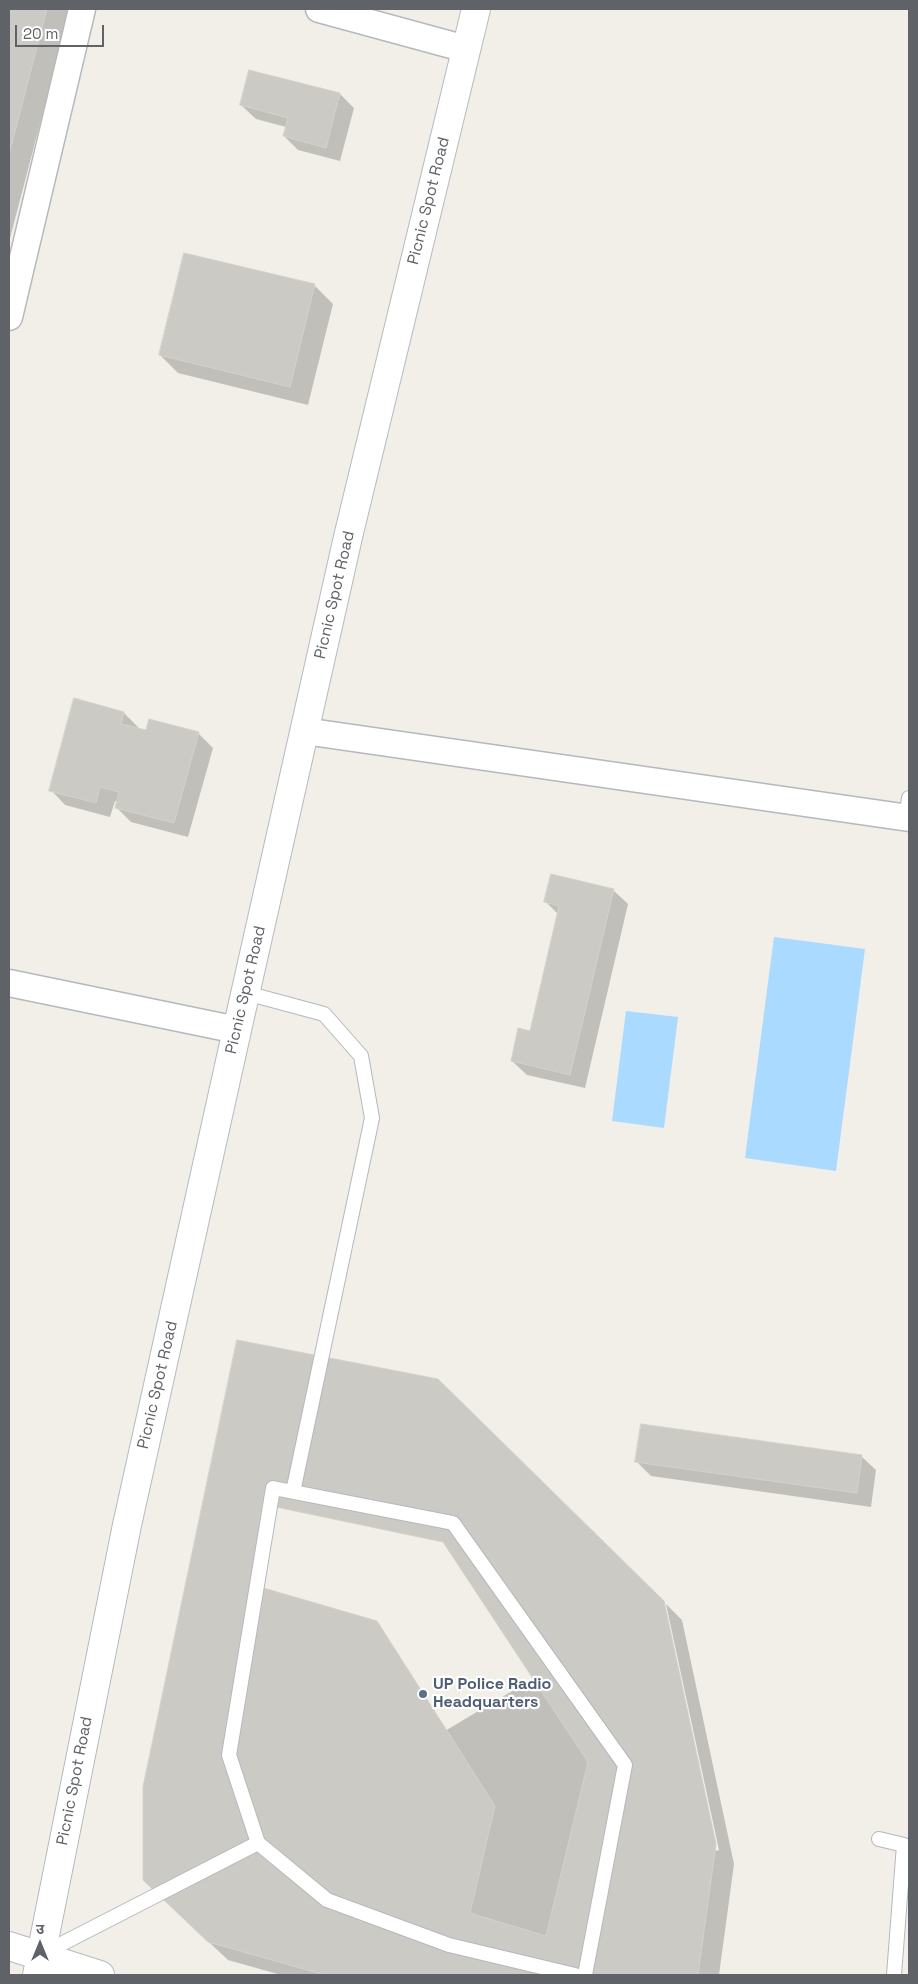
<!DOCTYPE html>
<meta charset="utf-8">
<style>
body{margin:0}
#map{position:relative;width:918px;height:1984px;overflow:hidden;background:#f1efe8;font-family:"Space Grotesk","Noto Sans Devanagari",sans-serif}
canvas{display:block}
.frame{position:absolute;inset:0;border:10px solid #5f6368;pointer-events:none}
.north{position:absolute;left:15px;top:1919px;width:50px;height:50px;-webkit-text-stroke:4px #fff;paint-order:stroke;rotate:0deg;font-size:14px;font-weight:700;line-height:20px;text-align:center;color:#5f6368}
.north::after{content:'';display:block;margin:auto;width:18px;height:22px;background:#5f6368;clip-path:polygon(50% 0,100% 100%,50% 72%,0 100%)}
.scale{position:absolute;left:15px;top:25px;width:89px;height:22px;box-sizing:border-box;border:2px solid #5f6368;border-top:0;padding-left:6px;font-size:15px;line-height:18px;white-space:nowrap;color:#5f6368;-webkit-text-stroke:4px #fff;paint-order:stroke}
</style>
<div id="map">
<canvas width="918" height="1984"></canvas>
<div class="frame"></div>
<div class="north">उ</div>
<div class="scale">20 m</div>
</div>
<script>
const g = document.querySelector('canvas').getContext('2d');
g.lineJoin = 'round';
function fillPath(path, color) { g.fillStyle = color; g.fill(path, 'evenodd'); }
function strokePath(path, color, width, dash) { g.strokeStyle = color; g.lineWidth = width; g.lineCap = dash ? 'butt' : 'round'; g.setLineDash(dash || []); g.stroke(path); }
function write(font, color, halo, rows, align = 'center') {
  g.font = font + ' "Space Grotesk",sans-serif'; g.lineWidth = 4.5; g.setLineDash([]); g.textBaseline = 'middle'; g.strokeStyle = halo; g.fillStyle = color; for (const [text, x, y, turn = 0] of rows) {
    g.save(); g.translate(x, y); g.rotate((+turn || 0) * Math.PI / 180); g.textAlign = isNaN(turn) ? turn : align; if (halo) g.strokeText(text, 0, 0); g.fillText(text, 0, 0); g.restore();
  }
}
const water = new Path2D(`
 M774,937L865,949L836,1171L745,1158Z
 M626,1011L678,1017L664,1128L612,1121Z`);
const shadow = new Path2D(`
 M9,9H70L9,242Z
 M340,94L354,108L340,161L298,150L284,136L286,127L256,119L241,105Z
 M314,285L333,304L308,405L178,373L160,355Z
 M124,713L138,727V729L147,732L198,733L213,748L188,837L131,822L116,807L118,802L115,801L110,817L65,805L51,790Z
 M613,890L628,904L585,1088L527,1075L512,1061L530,1032L558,914L546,902Z
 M861,1456L876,1470L871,1507L651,1476L637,1462Z
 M663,1601L716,1851L719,1850L666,1604L682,1620L734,1864L719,1975H281L228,1960L163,1899Z`);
const building = new Path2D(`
 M9,9H47L9,154Z
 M249,70L340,93L326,148L283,136L288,118L240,105Z
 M184,253L315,284L290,387L159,355Z
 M74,698L124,712L121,724L146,730L149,719L199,732L174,823L115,808L119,792L100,787L96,803L49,791Z
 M551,874L614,889L570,1075L511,1061L518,1028L530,1031L559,906L544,902Z
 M237,1340L438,1379L664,1601L716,1844L698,1975H325L208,1942L143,1880V1787Z
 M641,1424L862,1455L857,1493L635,1462Z
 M276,1507L443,1542L588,1762L546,1936L470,1913L495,1806L377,1621L260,1587Z`);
const lane = new Path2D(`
 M906,817L909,798
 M246,993L324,1014L361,1056L372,1118L293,1492
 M879,1839L904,1845L894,1975
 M40,1955L258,1843
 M575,1975L449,1945L327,1900L258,1843L229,1755L273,1488L453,1523L625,1765L585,1975`);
const street = new Path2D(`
 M319,9L466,49
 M9,317L82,9
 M304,731L909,818
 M9,983L237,1030`);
const secondary = new Path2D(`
 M9,1946L100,1975
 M37,1975L127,1525L237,1030L348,537L476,9`);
const markers = [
 [423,1694,5,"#5c6f8a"]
];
const streetNames = [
 ["Picnic Spot Road",429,201,-76],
 ["Picnic Spot Road",335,595,-77],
 ["Picnic Spot Road",246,990,-77],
 ["Picnic Spot Road",158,1385,-77],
 ["Picnic Spot Road",75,1781,-79]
];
const serviceNames = [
 ["UP Police Radio",433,1685],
 ["Headquarters",433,1703]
];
fillPath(water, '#aadaff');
fillPath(shadow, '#0003');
fillPath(building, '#cccac5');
strokePath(building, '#d6d1c6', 1);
strokePath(lane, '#b5b8bc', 16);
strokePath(street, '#b5b8bc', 29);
strokePath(secondary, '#b6babf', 30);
strokePath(lane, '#fff', 14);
strokePath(street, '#fff', 26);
strokePath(secondary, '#fff', 28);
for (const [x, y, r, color] of markers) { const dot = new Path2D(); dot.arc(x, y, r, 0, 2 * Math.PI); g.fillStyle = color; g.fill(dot); strokePath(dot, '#fff', 2); }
write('16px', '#5f6368', '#fff', streetNames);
write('bold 16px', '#4e5e75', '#fff', serviceNames, 'left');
</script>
